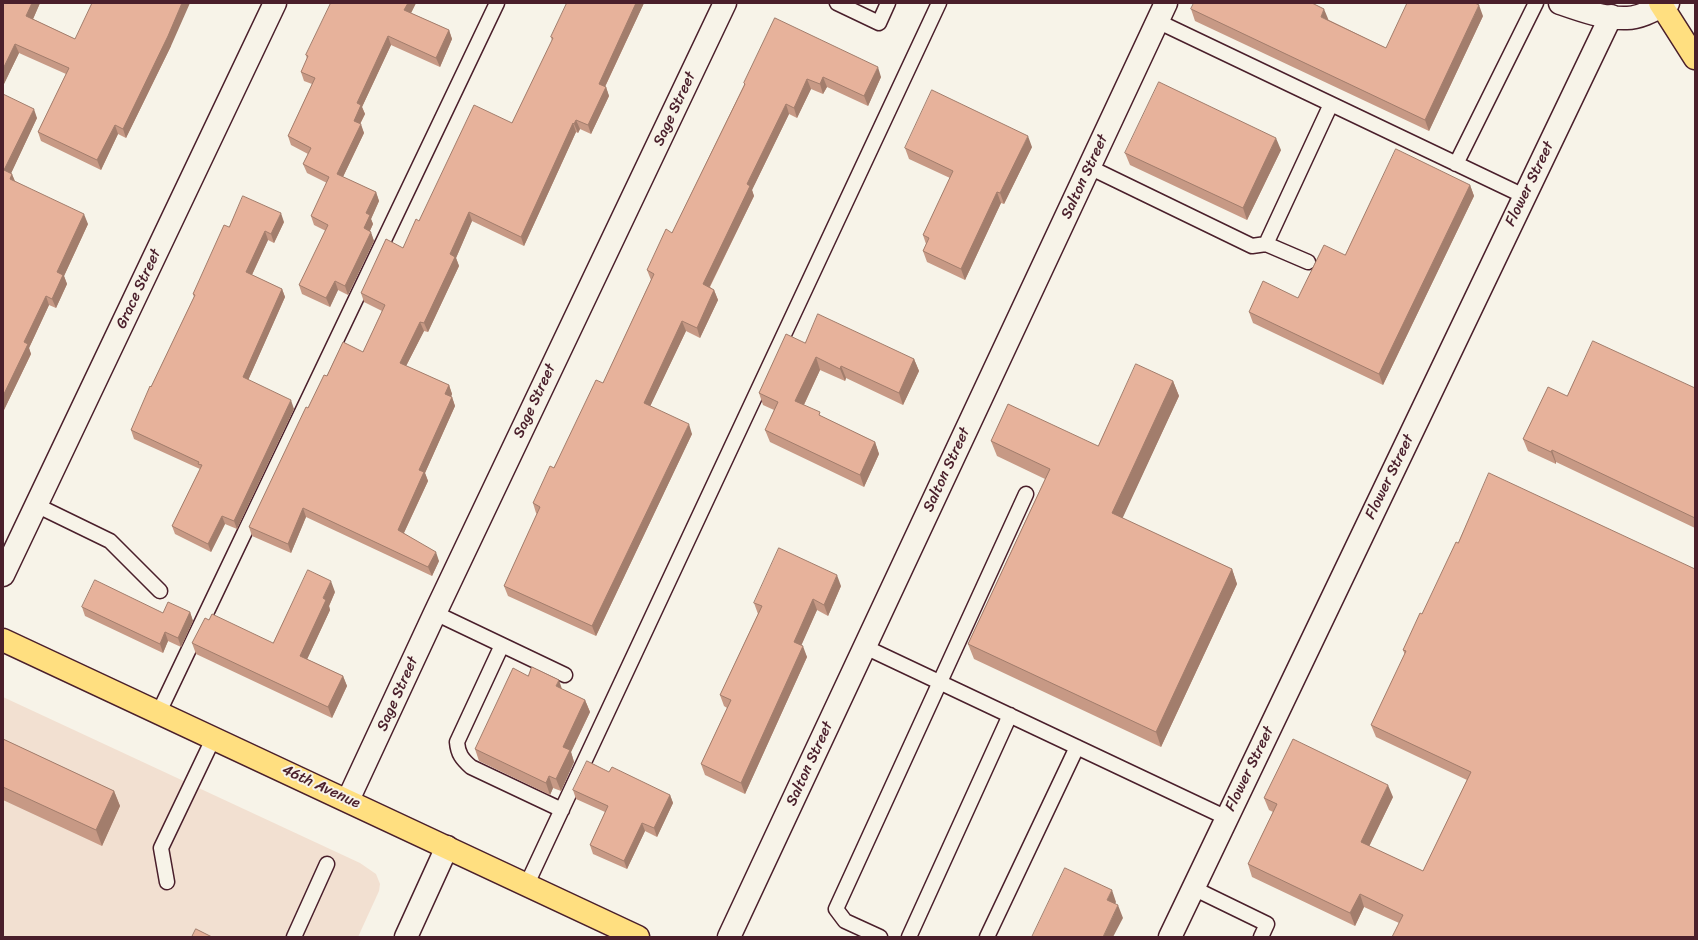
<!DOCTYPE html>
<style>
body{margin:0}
#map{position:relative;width:1698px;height:940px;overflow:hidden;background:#f7f3e8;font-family:Sriracha,sans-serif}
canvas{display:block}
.frame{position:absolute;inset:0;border:4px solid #4a1f2b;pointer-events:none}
</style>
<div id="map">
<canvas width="1698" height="940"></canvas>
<div class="frame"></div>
</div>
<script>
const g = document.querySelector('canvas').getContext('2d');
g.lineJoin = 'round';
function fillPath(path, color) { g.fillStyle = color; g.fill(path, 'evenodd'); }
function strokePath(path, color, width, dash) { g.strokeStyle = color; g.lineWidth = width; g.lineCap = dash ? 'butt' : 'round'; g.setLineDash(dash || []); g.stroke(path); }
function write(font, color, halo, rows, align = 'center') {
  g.font = font + ' Sriracha,sans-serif'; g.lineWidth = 4; g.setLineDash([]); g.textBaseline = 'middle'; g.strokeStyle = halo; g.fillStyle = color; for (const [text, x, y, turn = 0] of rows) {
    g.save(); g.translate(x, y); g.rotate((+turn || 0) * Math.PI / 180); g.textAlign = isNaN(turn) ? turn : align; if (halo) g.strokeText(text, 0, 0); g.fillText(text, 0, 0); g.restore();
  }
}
const built = new Path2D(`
 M3,697L360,863L376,874L380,884L379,891L358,937H3Z`);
const lane = new Path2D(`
 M837,3L879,23L888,3
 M1157,21L1524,196
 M1456,164L1536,3
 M1089,167L1252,246L1266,244L1308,262
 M1266,244L1331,104
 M36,505L110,541L160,591
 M435,613L565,675
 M502,645L457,742C458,754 462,759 471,767L562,810
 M865,647L1227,818
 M159,712L497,3
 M167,882L161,848L214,737
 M527,884L939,3
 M1193,888L1267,924L1261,937
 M294,937L327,864
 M880,937L845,921L836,909L1026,494
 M909,937L1010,715
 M987,937L1077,747`);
const street = new Path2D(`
 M3,575L275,3
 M348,800L435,613L725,3
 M406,937L447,847
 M729,937L1166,3
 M1170,937L1611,16`);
const secondary = new Path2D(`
 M1560,3C1580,10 1605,19 1627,18C1640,18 1656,9 1668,3`);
const primary = new Path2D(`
 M1660,3L1695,58
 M3,640L638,937`);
const wall = new Path2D(`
 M3,3H40L33,19L75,39L171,46L126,138L118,134L101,170L41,141L38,132L66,74L19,53L3,86Z
 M331,3H416L411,13L449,30L452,39L440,67L391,45L362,107L365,114L360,124L364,133L343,177L376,192L379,201L371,219L373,224L370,231L374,241L348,295L338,290L330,307L302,294L299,285L326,231L314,225L311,216L327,183L307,173L303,164L308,154L291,145L288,136L312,84L304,81L301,72L307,59L306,55Z
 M567,3H644L605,87H606L609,96L591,134L580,129L578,133L576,132L524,246L472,221L456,258L459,266L428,332L424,331L406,366L449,385L452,394L451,397H452L455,406L425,473L428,481L404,533L439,561L432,576L306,517L291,553L252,536L249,527L308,408L327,376L363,352L382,311L364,302L361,293L403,248L419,221L512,123L552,41L551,37Z
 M1191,9L1329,20L1386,48L1483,16L1429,131L1195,21Z
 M775,18L881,77L868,106L827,87L823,94L811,89L797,118L789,114L752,190L754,196L710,287L714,290L718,300L700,338L686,331L650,406L692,434L596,636L508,596L504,586L537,514L536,513L533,503L603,383L651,280L647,270L672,233L744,85V83Z
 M3,94L37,118L11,173L15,181L88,224L64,276L67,284L56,308L49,305L29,348L31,354L3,412Z
 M1032,147L1004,204L1001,203L965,280L927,262L923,251L926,244L923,235L950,178L909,159L905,148Z
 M1281,150L1247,220L1130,165L1125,153Z
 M1470,185L1474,196L1383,385L1253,323L1249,312L1298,298L1345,255Z
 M284,222L274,243L268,240L252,275L282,289L285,297L248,380L294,409L237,529L225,524L211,552L175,534L172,526L200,469L134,439L131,430L151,387L194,297L193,294L229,227Z
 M805,343L914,359L919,371L903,405L846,378L845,381L820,370L804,405L821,416L875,442L879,454L864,487L770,442L765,430L774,410L763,405L759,393Z
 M1173,381L1179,396L1122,518L1232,569L1237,584L1161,747L974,659L968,644L1045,479L997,456L991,441L1098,446Z
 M1695,388V528L1556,462V464L1528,451L1523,439L1567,396Z
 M1458,543L1695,569L1399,923L1364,907L1355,926L1252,877L1248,864L1273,812L1269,810L1264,798L1393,797L1369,846L1423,871L1467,780L1376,737L1371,725L1405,655L1403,650L1422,614Z
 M841,586L828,616L817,610L801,645L807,657L745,794L705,775L701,764L727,708L724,706L720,695L758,614L754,603Z
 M335,592L329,606L330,610L307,659L343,676L347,686L332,718L196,654L192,643H273Z
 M82,607L163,613L190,612L193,621L181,647L168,641L163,653L85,616Z
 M528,676L562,689L585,700L590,712L571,752L574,762L561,791L553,788L550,795L479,761L475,749Z
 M3,739L114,791L120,806L102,846L3,800Z
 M609,772L670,795L673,803L657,837L645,831L627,869L593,854L590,845L605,812L576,799L573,790Z`);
const shadedWall = new Path2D(`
 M32,3H40L30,26L26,16Z
 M182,3H190L171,46L126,138L123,129Z
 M408,3H416L408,19L404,10Z
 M636,3H644L602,93L599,84Z
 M1479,5L1483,16L1429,131L1425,120Z
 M1324,9L1329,21L1321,17Z
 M449,30L452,39L440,67L436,58Z
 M388,36L391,45L362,107L365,114L357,130L354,121L357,103Z
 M15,44L19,53L3,86V69Z
 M878,67L881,77L868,106L864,96Z
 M823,77L827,87L823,94L820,84Z
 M807,79L811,89L797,118L794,108Z
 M606,87L609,96L591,134L588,125Z
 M786,104L789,114L752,190L754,196L706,294L703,284L747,184Z
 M34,109L37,118L8,180L4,170Z
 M576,120L580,129L578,133L574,124Z
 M573,123L576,132L524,246L521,237Z
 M361,124L364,133L340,183L337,174Z
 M115,125L118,134L101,170L97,160Z
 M1028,136L1032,147L1004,204L1000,193Z
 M1276,138L1281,150L1247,220L1243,208Z
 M12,174L16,184L10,179Z
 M1470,185L1474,196L1383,385L1379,374Z
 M376,192L379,201L371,219L373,224L367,237L364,228L366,213Z
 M997,192L1001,203L965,280L961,269Z
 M469,212L472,221L456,258L459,266L428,332L424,323L450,254Z
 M281,213L284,222L274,243L271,234Z
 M84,214L88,224L64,276L67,284L56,308L52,299L57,272Z
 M265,231L268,240L249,281L246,272Z
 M371,232L374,241L348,295L345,286Z
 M335,281L338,290L330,307L326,298Z
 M282,289L285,297L246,385L243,377Z
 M714,290L718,300L700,338L697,328Z
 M46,296L49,305L29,348L31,354L3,412V396L24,342Z
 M682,321L686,331L647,413L644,403Z
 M420,322L424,331L403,372L400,363Z
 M816,357L820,370L800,413L795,401Z
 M914,359L919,371L903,405L899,393Z
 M841,366L846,378L845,381L840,369Z
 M1173,381L1179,396L1118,528L1112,513Z
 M449,385L452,394L448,403L445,394Z
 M452,397L455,406L425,473L428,481L401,539L398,530L419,470Z
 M291,400L294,409L237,529L234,521Z
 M689,424L692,434L596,636L592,626Z
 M875,442L879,454L864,487L860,475Z
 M1552,450L1556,462V464L1551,452Z
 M303,508L306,517L291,553L288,544Z
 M222,516L225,524L211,552L208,544Z
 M436,552L439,561L432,576L428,567Z
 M1232,569L1237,584L1161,747L1156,732Z
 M837,575L841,586L828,616L824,605Z
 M331,581L335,592L329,606L330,610L304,666L300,656L323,598Z
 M813,599L817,610L798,653L794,642Z
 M190,612L193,621L181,647L178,638Z
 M165,632L168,641L163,653L160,644Z
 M803,646L807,657L745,794L741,783Z
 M343,676L347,686L332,718L328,707Z
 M559,680L563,692L556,686Z
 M585,700L590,712L571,752L574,762L561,791L556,779L563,747Z
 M549,776L553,788L550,795L546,783Z
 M1388,785L1393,797L1365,855L1361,842Z
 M114,791L120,806L102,846L96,830Z
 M670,795L673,803L657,837L654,828Z
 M642,823L645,831L627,869L624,861Z
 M1112,890L1116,902L1112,912L1107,900Z
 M1360,894L1364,907L1355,926L1350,913Z
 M1118,905L1123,918L1113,937H1103Z`);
const building = new Path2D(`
 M3,3H32L26,16L75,39L92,3H182L168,36L123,129L115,125L97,160L38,132L69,68L15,44L3,69Z
 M331,3H408L404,10L449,30L436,58L388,36L357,103L361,105L354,121L361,124L337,174L376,192L366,213L370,215L364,228L371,232L345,286L335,281L326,298L299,285L328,225L311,216L329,177L303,164L311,148L288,136L315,78L301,72L308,56L306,55Z
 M567,3H636L599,84L606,87L588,125L576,120L574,124L573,123L521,237L469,212L450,254L455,257L424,323L420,322L400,363L449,385L445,394L452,397L419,470L424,472L398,530L436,552L428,567L303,508L288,544L249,527L306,407L308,408L324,375L327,376L343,342L363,352L385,305L361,293L386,239L403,248L416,219L419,221L474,105L512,123L553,38L551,37Z
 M1194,3H1312L1324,9L1321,17L1386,48L1407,3H1475L1479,5L1425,120L1191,9Z
 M775,18L878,67L864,96L823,77L820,84L807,79L794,108L786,104L747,184L750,186L703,284L714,290L697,328L682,321L644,403L689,424L592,626L504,586L540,507L533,503L550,466L554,468L596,380L603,383L654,274L647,270L666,229L672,233L745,84L744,83Z
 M1159,82L1276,138L1243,208L1125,153Z
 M932,90L1028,136L1000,193L997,192L961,269L923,251L929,238L923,235L953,171L905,148Z
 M3,94L34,109L4,170L12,174L10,179L84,214L57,272L63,275L52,299L46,296L24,342L28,344L3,396Z
 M1396,149L1470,185L1379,374L1249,312L1263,281L1298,298L1324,245L1345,255Z
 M243,196L281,213L271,234L265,231L246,272L282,289L243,377L291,400L234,521L222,516L208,544L172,526L202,465L198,464L199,462L131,430L150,386L151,387L195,295L193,294L224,225L229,227Z
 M818,314L914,359L899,393L841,366L840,369L816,357L795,401L820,412L819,415L875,442L860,475L765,430L778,402L759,393L786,334L805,343Z
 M1593,341L1695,388V518L1552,450L1551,452L1523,439L1548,387L1567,396Z
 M1136,364L1173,381L1112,513L1232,569L1156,732L968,644L1050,469L991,441L1008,404L1098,446Z
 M1489,473L1695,569V937H1392L1403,915L1360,894L1350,913L1248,864L1277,804L1264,798L1293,739L1388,785L1361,842L1423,871L1471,772L1371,725L1406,651L1403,650L1420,613L1422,614L1456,542L1458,543Z
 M779,548L837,575L824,605L813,599L794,642L803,646L741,783L701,764L731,700L720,695L762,606L754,603Z
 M308,570L331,581L323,598L326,600L300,656L343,676L328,707L192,643L205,618L209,620L212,614L273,643Z
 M95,580L163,613L168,602L190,612L178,638L165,632L160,644L82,607Z
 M532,667L559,680L556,686L585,700L563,747L570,750L556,779L549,776L546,783L475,749L513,668L528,676Z
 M3,739L114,791L96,830L3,787Z
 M587,761L609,772L612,767L670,795L654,828L642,823L624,861L590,845L608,806L573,790Z
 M1065,868L1112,890L1107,900L1118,905L1103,937H1032Z
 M196,929L212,937H192Z`);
const streetNames = [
 ["Sage Street",675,109,-65],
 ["Salton Street",1085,177,-65],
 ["Flower Street",1530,184,-64],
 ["Grace Street",139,289,-65],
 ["Sage Street",535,401,-65],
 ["Salton Street",947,470,-65],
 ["Flower Street",1390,477,-64],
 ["Sage Street",398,694,-66],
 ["Salton Street",810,764,-65],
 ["Flower Street",1250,769,-64],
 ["46th Avenue",321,787,25]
];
fillPath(built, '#f2e0d1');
strokePath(lane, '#4a1f2b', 17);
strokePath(street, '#4a1f2b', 25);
strokePath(secondary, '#4a1f2b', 25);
strokePath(primary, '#4a1f2b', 25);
strokePath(lane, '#f7f3e8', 14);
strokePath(street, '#f7f3e8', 22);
strokePath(secondary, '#f7f3e8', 22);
strokePath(primary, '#ffdf80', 22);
fillPath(wall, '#c79985');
fillPath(shadedWall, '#a27d6c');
fillPath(building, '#e7b29b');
strokePath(building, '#a27d6c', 1);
write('15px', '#4a1f2b', '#f7f3e8', streetNames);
</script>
